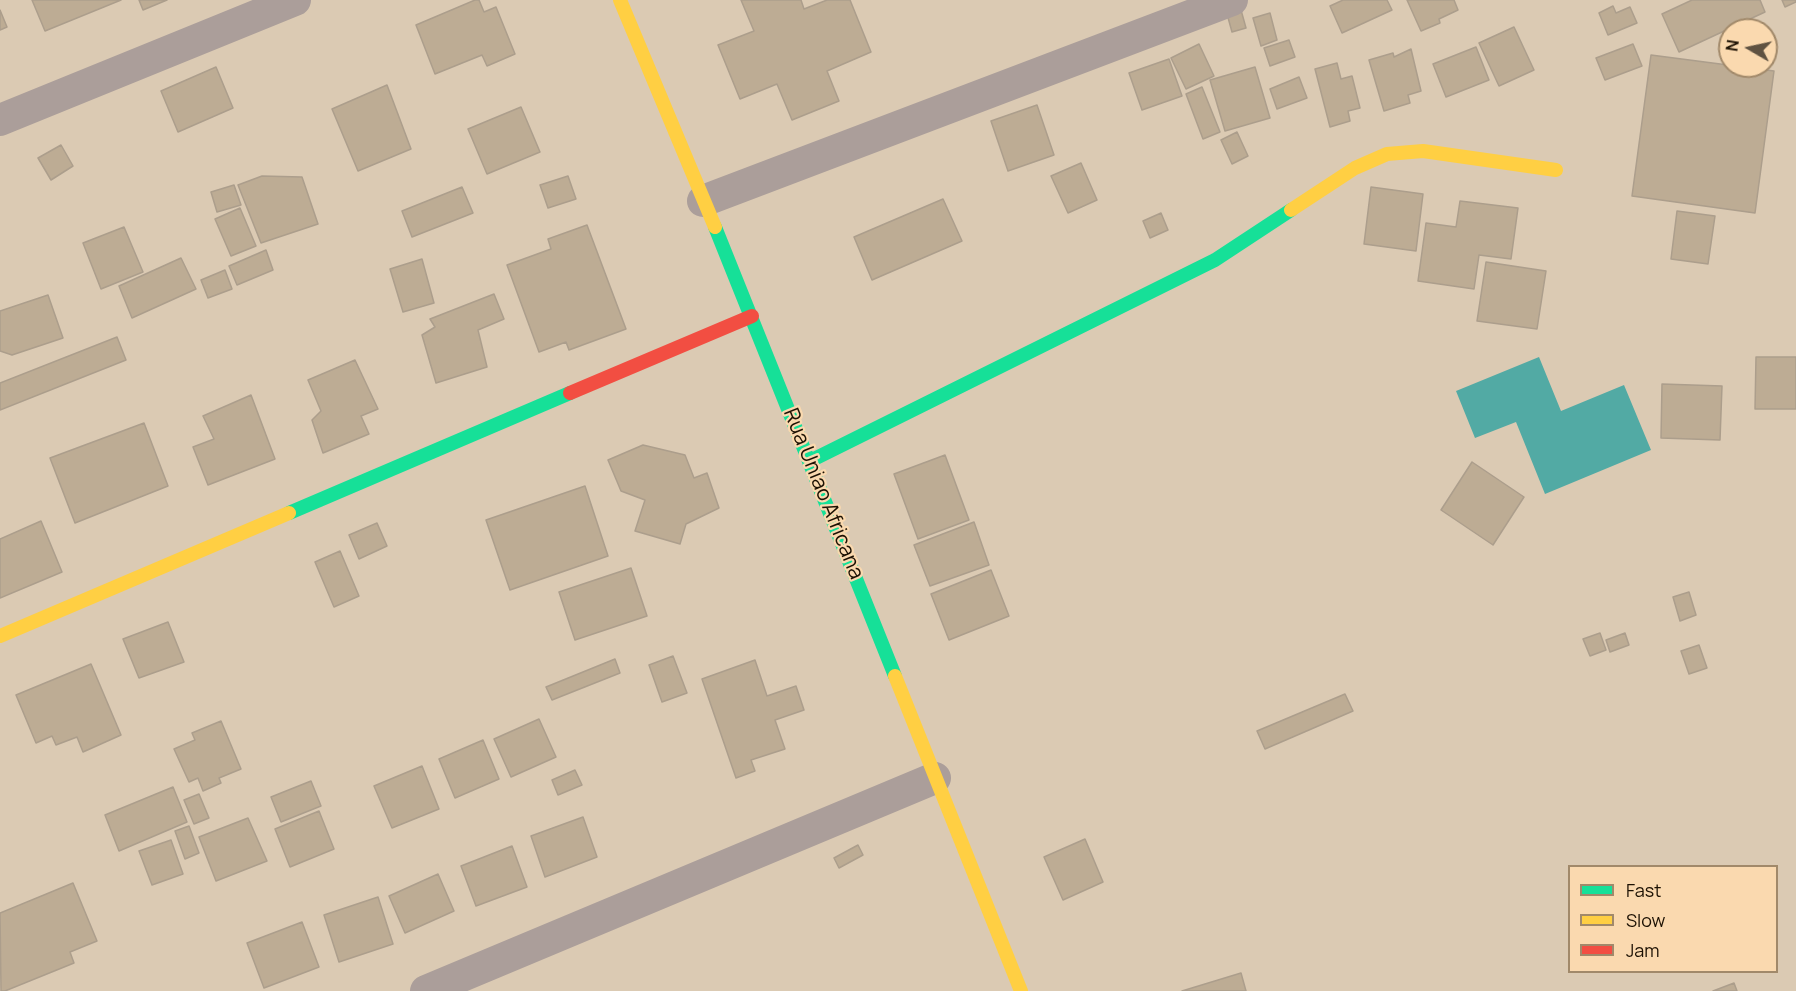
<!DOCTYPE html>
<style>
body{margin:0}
#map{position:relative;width:1796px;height:991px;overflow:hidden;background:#dbcab3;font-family:Manrope,sans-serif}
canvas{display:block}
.legend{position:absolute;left:1568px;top:865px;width:210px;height:108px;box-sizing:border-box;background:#fad9af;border:2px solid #a1896a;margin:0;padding:8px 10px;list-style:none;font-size:18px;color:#1c1103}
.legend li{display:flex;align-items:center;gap:12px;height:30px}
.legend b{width:30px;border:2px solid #a1896a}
.north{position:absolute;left:1718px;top:18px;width:60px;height:60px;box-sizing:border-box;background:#fad9af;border:2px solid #a1896a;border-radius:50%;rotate:279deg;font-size:16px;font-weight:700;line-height:24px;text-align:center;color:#1c1103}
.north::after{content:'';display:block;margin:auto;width:21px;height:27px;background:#5f5241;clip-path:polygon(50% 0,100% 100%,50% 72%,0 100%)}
</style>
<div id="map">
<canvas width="1796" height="991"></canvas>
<ul class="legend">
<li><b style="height:8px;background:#16e098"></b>Fast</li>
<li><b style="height:8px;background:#ffcf43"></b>Slow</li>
<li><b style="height:8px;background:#f24e42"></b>Jam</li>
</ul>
<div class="north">N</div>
</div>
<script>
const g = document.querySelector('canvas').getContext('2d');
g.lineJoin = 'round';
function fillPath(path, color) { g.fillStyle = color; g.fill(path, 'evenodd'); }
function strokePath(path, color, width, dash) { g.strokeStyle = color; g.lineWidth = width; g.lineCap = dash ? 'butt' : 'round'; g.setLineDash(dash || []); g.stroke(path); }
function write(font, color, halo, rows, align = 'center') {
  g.font = font + ' Manrope,sans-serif'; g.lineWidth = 4.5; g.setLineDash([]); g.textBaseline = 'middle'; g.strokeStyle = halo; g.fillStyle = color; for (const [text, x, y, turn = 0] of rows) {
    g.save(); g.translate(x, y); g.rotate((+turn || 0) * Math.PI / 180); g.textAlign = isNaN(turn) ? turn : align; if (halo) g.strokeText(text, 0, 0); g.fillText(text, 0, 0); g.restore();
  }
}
const water = new Path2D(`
 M1539,357L1561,411L1624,385L1651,450L1545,494L1516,422L1475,438L1456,391Z`);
const building = new Path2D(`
 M32,0H121L45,31Z
 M139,0H167L143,10Z
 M475,0H479L484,12L496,7L515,54L487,66L482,55L435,74L416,25Z
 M741,0H801L804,9L827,0H850L871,52L827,71L839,101L792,120L777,84L740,99L718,45L754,31Z
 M1343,0H1387L1392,10L1342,33L1330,6Z
 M1407,0H1454L1458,10L1439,19L1440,23L1421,31Z
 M1692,0H1760L1765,12L1679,52L1662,14Z
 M1782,0H1796V2L1785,7Z
 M1613,6L1616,13L1630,7L1637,23L1608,35L1599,13Z
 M0,10L7,27L0,30Z
 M1241,10L1246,28L1232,32L1227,14Z
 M1270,13L1277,40L1261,46L1253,18Z
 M1514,27L1534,70L1499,86L1479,43Z
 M1289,40L1295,57L1270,66L1264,48Z
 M1199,44L1214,76L1186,89L1171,58Z
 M1633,44L1642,66L1605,80L1596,58Z
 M1476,47L1489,80L1446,97L1433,64Z
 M1411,49L1421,91L1408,95L1410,103L1384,111L1369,60L1393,53L1394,57Z
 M1651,55L1774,71L1755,213L1632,196Z
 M1169,59L1182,96L1142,110L1129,73Z
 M1337,63L1341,79L1352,76L1360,108L1348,111L1350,121L1330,127L1315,69Z
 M216,67L233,108L178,132L161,91Z
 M1255,67L1270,118L1225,131L1210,80Z
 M1299,77L1307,98L1277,109L1270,89Z
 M387,85L411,149L358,171L332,109Z
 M1202,87L1220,132L1203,139L1186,94Z
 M1037,105L1054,155L1008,171L991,121Z
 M521,107L540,152L487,174L468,129Z
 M1237,132L1248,156L1232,164L1221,140Z
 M61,145L73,166L51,180L38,158Z
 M1081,163L1097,200L1068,213L1051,176Z
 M262,176L302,177L318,224L261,243L238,185Z
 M568,176L576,199L548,208L540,185Z
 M234,185L241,205L217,212L211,192Z
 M462,187L473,213L412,237L402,211Z
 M1371,187L1423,194L1416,251L1364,244Z
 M943,199L962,241L872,280L854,237Z
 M1460,201L1518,208L1511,259L1479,255L1474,289L1418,281L1426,223L1456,227Z
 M240,208L256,246L231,256L215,219Z
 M1677,211L1715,216L1708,264L1671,259Z
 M1161,213L1168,230L1150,238L1143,221Z
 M587,225L626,329L569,350L566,342L539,352L507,265L551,249L548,239Z
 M124,227L143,272L101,289L83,243Z
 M266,250L273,270L237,285L229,266Z
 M181,258L196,289L132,318L119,286Z
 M422,259L434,303L403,312L390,269Z
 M1486,262L1546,271L1537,329L1477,321Z
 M225,270L232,289L208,298L201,280Z
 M494,294L504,319L478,330L487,367L436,383L422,335L435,327L430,319Z
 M48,295L63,338L12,355L0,351V311Z
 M117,337L126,360L0,410V383Z
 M1756,357H1796V409H1755Z
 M355,360L378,409L361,416L369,434L323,453L312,420L321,411L308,380Z
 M1662,384L1722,386L1720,440L1661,438Z
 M251,395L275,459L208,485L193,447L214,439L203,416Z
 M144,423L168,486L75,523L50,458Z
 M643,445L685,455L694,478L707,473L719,508L686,524L680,544L635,531L645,500L621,491L608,460Z
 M945,455L969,520L918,539L894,474Z
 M1472,462L1524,497L1493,545L1441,510Z
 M585,486L608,556L510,590L486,520Z
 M41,521L62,572L0,598V539Z
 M974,522L989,565L930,586L914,545Z
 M377,523L387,546L359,559L349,535Z
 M340,551L359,596L334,607L315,562Z
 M631,568L647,616L575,640L559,592Z
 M991,570L1009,616L949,640L931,594Z
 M1689,592L1696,615L1680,621L1673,597Z
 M168,622L184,662L139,678L123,639Z
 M1600,633L1606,650L1590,656L1583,639Z
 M1625,633L1629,645L1610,652L1606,640Z
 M1699,645L1707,668L1689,674L1681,651Z
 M673,656L687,693L662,702L649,665Z
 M615,659L620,673L552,700L546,687Z
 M755,660L767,696L796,686L804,710L775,720L785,749L751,760L755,771L736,778L702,679Z
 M91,664L121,735L83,752L77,737L56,745L52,736L36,743L16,695Z
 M1345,694L1353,711L1265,749L1257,731Z
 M539,719L556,757L511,777L494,739Z
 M221,721L241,769L219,778L221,783L203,791L198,778L189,782L174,749L195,740L192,733Z
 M483,740L499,779L455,798L439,759Z
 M422,766L439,809L392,828L374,786Z
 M575,770L582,785L558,795L552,780Z
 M311,781L321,806L281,822L271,797Z
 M173,787L187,822L119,851L105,815Z
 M199,794L209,818L194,824L184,800Z
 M319,811L334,849L290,867L275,829Z
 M583,817L597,857L545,877L531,836Z
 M248,818L267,861L216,881L199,837Z
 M189,826L199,853L185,859L175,831Z
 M1085,839L1103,882L1063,900L1044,857Z
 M171,840L183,874L152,885L139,851Z
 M858,845L863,855L839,868L834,858Z
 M512,846L527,887L476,906L461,866Z
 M438,874L454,911L405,933L389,896Z
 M73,883L97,941L70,952L74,963L5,991H1L0,913Z
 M378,897L393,944L339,962L324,915Z
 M302,922L319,967L264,988L247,943Z
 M1241,973L1246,991H1182Z
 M1734,983L1737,991H1713Z`);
const street = new Path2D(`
 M0,120L295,0
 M703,201L1232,0
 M426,991L935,778`);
const fast = new Path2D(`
 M715,227L895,676
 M810,461L1215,260L1291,210
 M289,513L570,393`);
const slow = new Path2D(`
 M620,0L715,227
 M1291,210L1355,168L1387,154L1423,151L1556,170
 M0,636L289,513
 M895,676L1021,991`);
const jam = new Path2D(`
 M570,393L752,316`);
const streetNames = [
 ["Rua Uniao Africana",823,494,68]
];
fillPath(water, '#52aaa4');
fillPath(building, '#bdac94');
strokePath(building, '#ac9e8c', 1.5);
strokePath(street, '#ab9e9a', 32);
strokePath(fast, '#16e098', 14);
strokePath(slow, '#ffcf43', 14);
strokePath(jam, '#f24e42', 14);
write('21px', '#1c1103', '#fad9af', streetNames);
</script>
